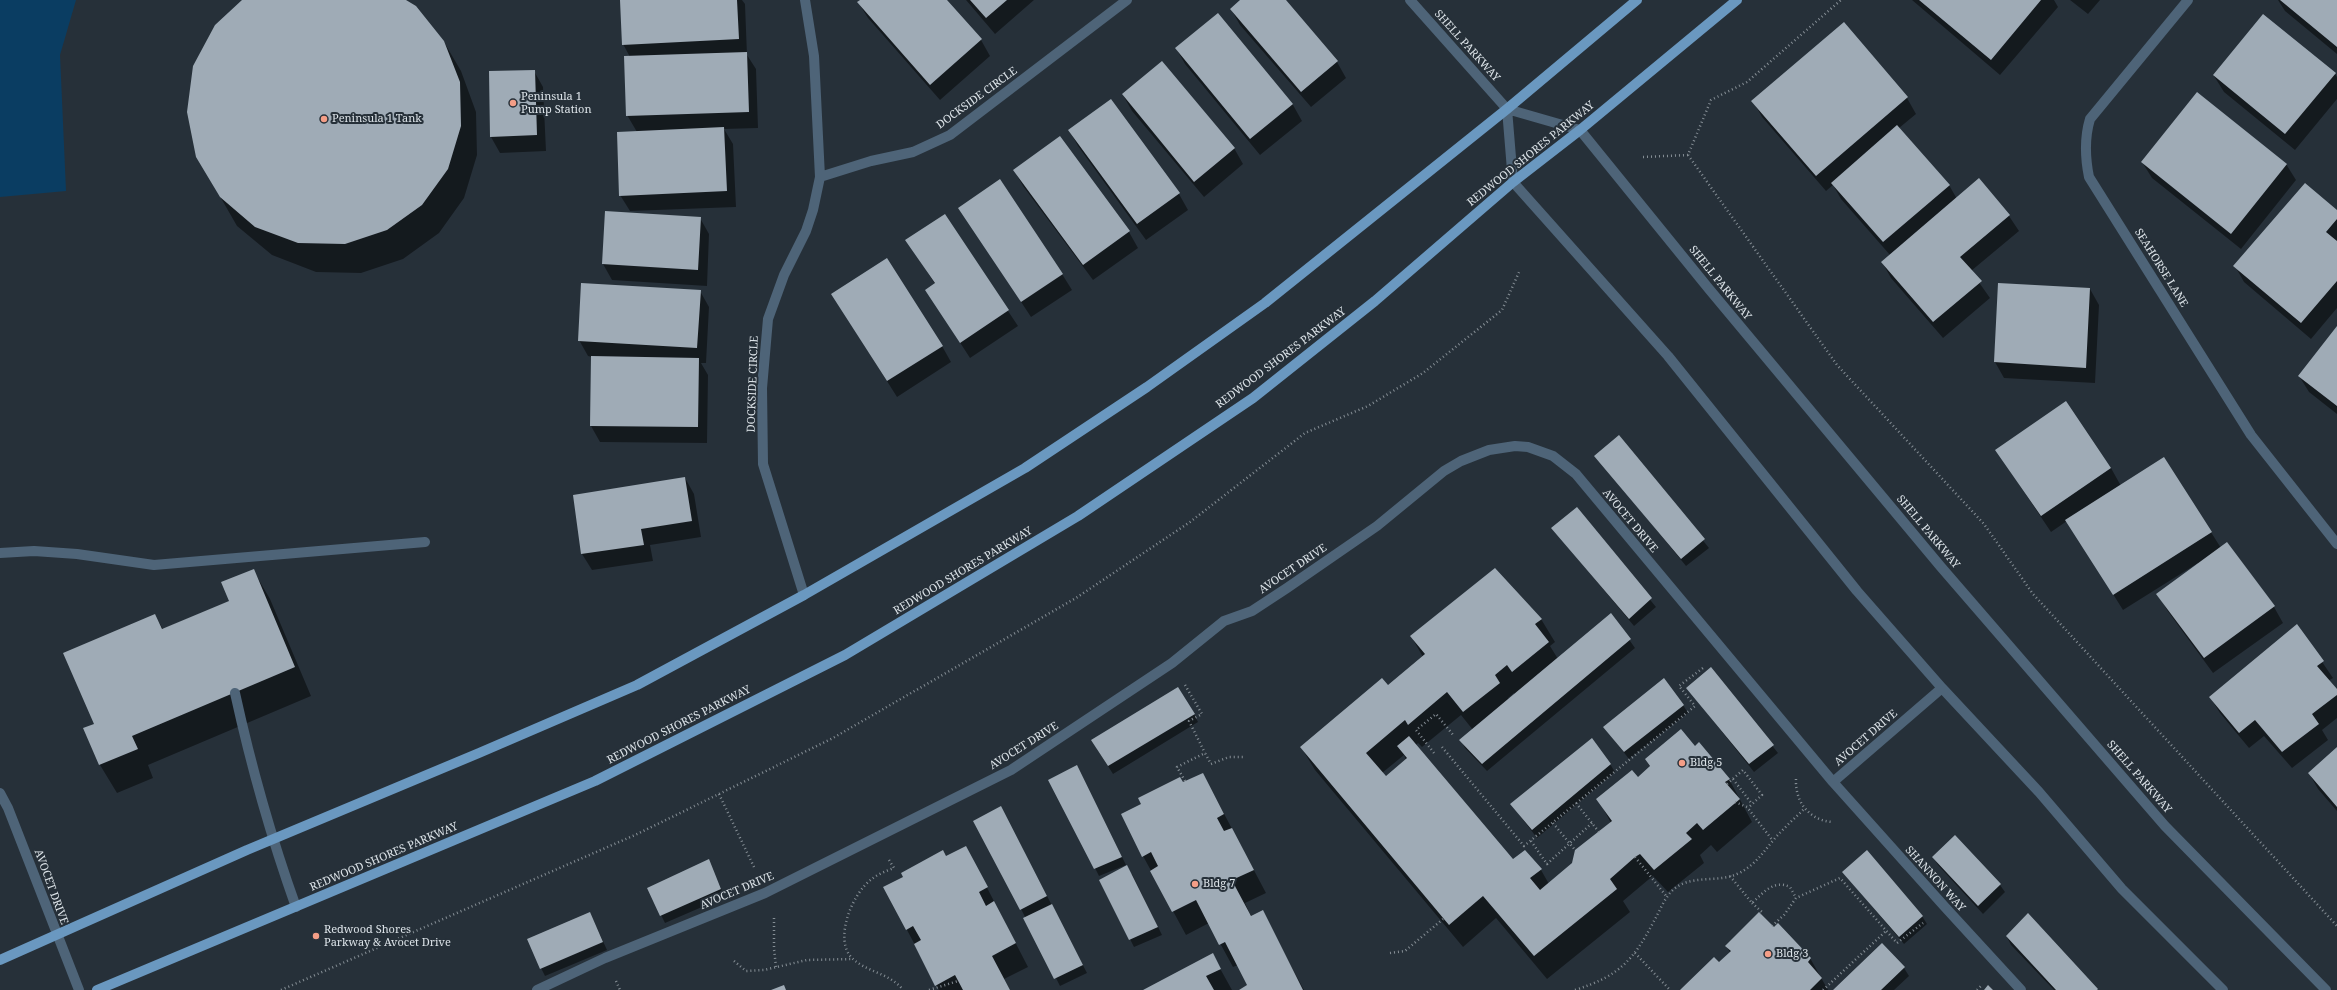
<!DOCTYPE html>
<style>
body{margin:0}
canvas{display:block;background:#263039}
</style>
<canvas width="2337" height="990"></canvas>
<script>
const g = document.querySelector('canvas').getContext('2d');
g.lineJoin = 'round';
function fillPath(path, color) { g.fillStyle = color; g.fill(path, 'evenodd'); }
function strokePath(path, color, width, dash) { g.strokeStyle = color; g.lineWidth = width; g.lineCap = dash ? 'butt' : 'round'; g.setLineDash(dash || []); g.stroke(path); }
function write(font, color, halo, rows, align = 'center') {
  g.font = font + ' "Noto Serif",serif'; g.lineWidth = 4; g.setLineDash([]); g.textBaseline = 'middle'; g.strokeStyle = halo; g.fillStyle = color; for (const [text, x, y, turn = 0] of rows) {
    g.save(); g.translate(x, y); g.rotate((+turn || 0) * Math.PI / 180); g.textAlign = isNaN(turn) ? turn : align; if (halo) g.strokeText(text, 0, 0); g.fillText(text, 0, 0); g.restore();
  }
}
const green = new Path2D(`
 M0,0H76L60,55L66,191L0,197Z`);
const shadow = new Path2D(`
 M243,0H405L444,42L461,71L476,112L477,155L464,198L439,233L403,259L361,273L316,272L272,255L237,226L214,186Z
 M621,0H742L745,4L747,55L756,69L758,128L724,129L733,144L736,207L630,211L620,195L637,132L627,115L630,57L623,44Z
 M861,0H945L981,40L990,56L940,100L868,18L858,2Z
 M966,0H1034L995,34Z
 M1242,0H1284L1337,62L1346,78L1311,107L1240,25L1231,9Z
 M1912,0H2054L2058,7L2000,75Z
 M2070,0H2100L2088,14Z
 M2278,0H2337V54L2285,11Z
 M1218,14L1293,105L1302,121L1260,155L1185,64L1176,48Z
 M1844,24L1907,98L1916,114L1899,128L1949,185L1957,199L1979,180L2009,216L2019,231L1971,271L1990,298L1943,338L1891,278L1882,262L1890,255L1841,199L1833,185L1826,191L1762,117L1753,101Z
 M534,71L543,87L546,151L500,153L491,137Z
 M2335,74L2337,77V99L2295,150L2224,92L2214,76Z
 M1123,95L1234,148L1243,164L1204,197L1132,111Z
 M1111,100L1179,194L1188,210L1146,240L1078,146L1069,130Z
 M1060,138L1129,232L1138,248L1093,280L1023,186L1014,170Z
 M2142,162L2286,164L2296,180L2241,249L2152,178Z
 M959,208L1062,274L1072,290L1031,317Z
 M2337,212V308L2311,339L2244,282L2235,266Z
 M944,215L1018,326L970,358L926,290L935,284L907,240Z
 M700,218L709,234L707,286L612,280L603,264Z
 M1999,284L2090,289L2099,305L2095,383L2004,378L1995,362Z
 M700,291L709,307L706,363H701L708,375L707,443L600,442L591,426L592,357L588,356L579,340Z
 M842,310L942,346L951,362L897,397Z
 M2337,328V414L2309,392L2299,376Z
 M1619,436L1709,548L1686,566L1596,456Z
 M1996,450L2111,468L2121,486L2164,458L2221,548L2274,607L2283,623L2213,673L2167,610L2158,594L2198,564V563L2123,610L2067,521L2051,532Z
 M685,478L694,494L701,537L650,545L653,561L592,570L582,554Z
 M1576,509L1656,607L1634,626L1552,528Z
 M253,570L270,599L311,696L148,765L153,778L117,793L100,765L85,729L95,724L155,616L163,629L230,601Z
 M1611,614L1635,648L1487,771L1465,748L1461,740L1473,730L1461,715L1422,747L1418,743L1416,745L1513,860L1541,870L1549,884L1573,863L1611,823L1598,799L1638,778L1650,767L1646,760L1695,747L1729,779L1752,822L1717,852L1711,845L1700,855L1704,863L1668,892L1653,876L1648,880L1623,901L1630,912L1547,979L1496,918L1463,947L1315,770L1301,747L1388,687L1423,657L1411,636L1541,619L1555,642L1550,646L1558,659ZM1514,693L1515,695L1509,700L1508,698ZM1404,755L1406,760L1385,778L1382,773Z
 M2297,625L2333,678L2328,681L2337,691V718L2322,730L2328,740L2292,768L2264,736L2249,748L2220,713L2210,697Z
 M1711,669L1778,753L1754,772L1687,688Z
 M1683,705L1688,713L1629,759L1604,727Z
 M1194,714L1198,722L1113,774L1097,749Z
 M2337,749V811L2318,789L2309,773Z
 M1610,764L1615,772L1537,838L1511,804Z
 M1081,774L1126,865L1099,876L1095,868Z
 M1203,774L1266,893L1245,903L1249,912L1252,917L1262,912L1304,990H1241L1248,986L1238,965L1233,967L1209,923L1186,935L1143,856L1183,783Z
 M1005,815L1087,973L1060,986L1021,909Z
 M966,847L1028,967L1004,979L1010,990H939L907,930L946,857Z
 M1933,857L2000,885L2005,892L1983,914L1938,865Z
 M708,860L725,897L665,923L661,915Z
 M1843,872L1922,916L1927,924L1904,944Z
 M1132,874L1162,935L1134,947L1100,880Z
 M590,913L607,950L545,976L541,968Z
 M2028,914L2097,990H2054L2011,945L2007,937Z
 M1774,929L1810,958L1828,990H1681L1719,964L1730,952L1726,946Z
 M1212,954L1232,990H1145Z
 M1904,968L1909,976L1894,990H1834Z`);
const building = new Path2D(`
 M242,0H406L416,6L444,41L460,82L461,126L448,169L422,205L387,230L345,244L298,243L255,227L220,197L196,157L187,112L193,66L215,25Z
 M620,0H737L739,39L622,45Z
 M860,0H947L982,39L930,85L857,2Z
 M970,0H1007L986,18Z
 M1240,0H1286L1338,61L1301,92L1230,9Z
 M1919,0H2041L1991,60Z
 M2280,0H2337V47Z
 M1218,13L1293,104L1250,139L1175,48Z
 M2263,14L2336,73L2285,134L2213,75Z
 M1844,22L1908,97L1816,176L1751,101Z
 M747,52L749,112L626,116L624,56Z
 M1162,61L1235,148L1194,182L1122,94Z
 M535,70L537,135L490,137L489,71Z
 M2197,92L2287,164L2231,234L2141,162Z
 M1111,99L1180,193L1137,224L1068,130Z
 M1897,125L1950,185L1883,242L1831,183Z
 M724,127L727,191L619,196L617,132Z
 M1060,136L1130,231L1083,265L1013,170Z
 M1979,178L2010,215L1960,257L1982,281L1933,322L1881,262Z
 M1000,179L1063,274L1021,302L958,208Z
 M2305,183L2337,210V219L2326,232L2337,241V281L2301,323L2233,266Z
 M605,211L701,217L698,270L602,264Z
 M945,214L1009,310L960,343L925,290L935,283L905,240Z
 M887,258L943,346L887,381L831,294Z
 M581,283L701,290L697,348L578,341Z
 M1998,283L2090,288L2086,368L1994,362Z
 M2337,326V406L2298,376Z
 M591,356L699,358L698,427L590,426Z
 M2066,401L2111,468L2041,516L1995,450Z
 M1619,435L1705,539L1681,559L1594,456Z
 M2164,457L2212,532L2113,595L2065,520Z
 M685,477L692,521L641,529L644,545L581,554L573,495Z
 M1577,507L1652,598L1629,619L1551,528Z
 M2227,542L2275,606L2204,658L2156,594Z
 M1495,568L1542,619L1535,624L1549,642L1512,672L1507,665L1495,675L1500,683L1463,712L1447,692L1408,725L1405,720L1366,753L1386,776L1407,758L1397,746L1409,736L1513,859L1525,850L1542,869L1530,878L1540,890L1572,863L1575,850L1612,821L1596,799L1632,770L1638,777L1650,766L1645,759L1681,729L1695,746L1699,742L1730,779L1725,782L1740,799L1703,830L1697,823L1686,833L1692,839L1654,870L1640,854L1635,857L1610,879L1617,889L1534,956L1483,896L1449,925L1300,747L1382,678L1388,685L1425,654L1410,636Z
 M254,569L295,667L132,736L138,749L99,765L83,728L94,724L63,653L155,614L162,629L229,601L221,582Z
 M1611,613L1631,639L1482,764L1459,740Z
 M2297,624L2324,661L2317,666L2337,689V695L2312,714L2319,724L2282,752L2255,720L2239,733L2209,697Z
 M1711,667L1774,745L1749,764L1686,688Z
 M1664,678L1684,705L1624,752L1603,727Z
 M1178,687L1195,714L1108,766L1091,740Z
 M1592,738L1611,764L1532,830L1510,804Z
 M2337,747V807L2308,773Z
 M1077,765L1122,857L1094,869L1048,780Z
 M1203,773L1224,814L1217,818L1224,831L1232,828L1254,870L1232,880L1236,888L1251,916L1263,910L1303,990H1239L1247,985L1225,942L1219,945L1196,900L1172,912L1150,871L1158,866L1151,852L1142,857L1121,814L1141,804L1138,798L1180,777L1183,782Z
 M1001,806L1047,896L1020,910L973,821Z
 M1955,835L2001,884L1978,906L1932,857Z
 M966,846L988,887L979,892L986,906L994,901L1016,943L992,956L1010,990H963L955,975L935,986L914,944L921,940L913,926L906,930L883,887L903,877L901,873L943,850L946,856Z
 M1867,850L1923,916L1899,937L1842,872Z
 M709,859L721,889L660,916L647,888Z
 M1127,865L1158,927L1129,940L1099,880Z
 M1052,904L1083,965L1054,979L1023,918Z
 M590,912L603,942L540,969L527,939Z
 M1759,912L1774,927L1778,923L1811,958L1808,962L1822,978L1810,990H1680L1714,957L1719,962L1731,951L1725,946Z
 M2028,913L2098,989L2097,990H2056L2006,936Z
 M1882,943L1905,967L1881,990H1833Z
 M1213,953L1221,969L1206,976L1214,990H1143Z
 M784,985L786,990H771Z
 M1988,985L1993,990H1984Z`);
const path = new Path2D(`
 M1688,155L1837,365L1984,524L2033,594L2337,926
 M1643,157L1688,155L1711,100L1747,82L1841,0
 M1185,685L1202,714L1189,721L1205,753
 M1442,747L1524,846L1695,706L1679,686L1703,668
 M1434,753L1416,730L1436,714L1454,736
 M1733,779L1752,804
 M1796,779C1795,802 1809,820 1832,822
 M1185,781L1177,767L1205,753L1211,764L1229,757H1244
 M1727,784L1743,770L1762,795L1748,808
 M719,794L754,867
 M1735,802L1747,807L1773,841
 M1576,803L1599,832
 M1553,823L1575,850
 M1531,841L1547,864L1592,823
 M1635,857L1667,897
 M889,860L894,868C886,871 878,874 872,879C853,892 833,939 852,958C866,972 890,973 903,990
 M1730,876L1752,903C1763,893 1774,879 1790,887L1796,898
 M1752,903L1762,912L1760,914
 M774,918V949L776,967
 M1772,926L1784,915L1796,898L1840,878L1897,943L1923,923
 M1390,953L1405,951L1443,919
 M1635,953L1670,990
 M734,961L746,971L764,970L807,960L852,959
 M616,981L620,990
 M281,990L635,835L719,794L833,738L1076,598L1190,522L1305,433L1368,406L1423,373L1502,310L1520,270
 M929,990L958,981
 M1575,990C1619,976 1633,961 1654,921C1660,911 1664,898 1673,890C1690,874 1718,883 1737,874C1755,866 1764,851 1776,837C1785,827 1795,818 1804,809
 M1823,990L1886,931
 M1977,990L1981,986`);
const minor = new Path2D(`
 M1410,0L1507,109L1580,130L1709,289L1941,567L2165,826L2326,990
 M2188,0L2090,119C2084,139 2085,157 2089,177L2251,435L2337,544
 M1507,109L1513,182L1668,356L1857,591L1942,688L2039,792L2122,889L2223,990
 M820,177L871,161L913,152L950,135L1127,0
 M0,553L34,551L77,554L154,565L425,542
 M804,595L763,464L762,388L768,319L784,275L806,231L813,210L820,177L814,56L805,0
 M235,693C251,766 271,837 296,907
 M1833,782L1942,688
 M0,793L8,808L79,990
 M537,990L605,958L765,893L1011,770L1172,663L1224,621L1252,611L1287,588L1377,526L1444,471L1461,461L1489,450L1515,446L1528,447L1553,456L1576,474L1833,782L1944,906L2021,990`);
const major = new Path2D(`
 M0,960L247,850L479,753L637,685L804,595L1025,468L1147,387L1265,303L1507,109L1637,0
 M97,990L595,781L845,655L1078,516L1253,398L1375,301L1513,182L1580,130L1737,0`);
const markers = [
 [513,103,4,"#f49e87"],
 [324,119,4,"#f49e87"],
 [1682,763,4,"#f49e87"],
 [1195,884,4,"#f49e87"],
 [316,936,4,"#f49e87"],
 [1768,954,4,"#f49e87"]
];
const streetNames = [
 ["SHELL PARKWAY",1467,46,48],
 ["DOCKSIDE CIRCLE",977,98,-36],
 ["REDWOOD SHORES PARKWAY",1531,154,-39],
 ["SEAHORSE LANE",2161,268,58],
 ["SHELL PARKWAY",1720,283,51],
 ["REDWOOD SHORES PARKWAY",1281,358,-37],
 ["DOCKSIDE CIRCLE",753,384,-88],
 ["AVOCET DRIVE",1630,521,50],
 ["SHELL PARKWAY",1928,532,50],
 ["AVOCET DRIVE",1293,569,-34],
 ["REDWOOD SHORES PARKWAY",963,571,-31],
 ["REDWOOD SHORES PARKWAY",679,725,-27],
 ["AVOCET DRIVE",1866,738,-41],
 ["AVOCET DRIVE",1024,746,-32],
 ["SHELL PARKWAY",2139,777,49],
 ["REDWOOD SHORES PARKWAY",384,857,-23],
 ["SHANNON WAY",1935,879,48],
 ["AVOCET DRIVE",51,887,70],
 ["AVOCET DRIVE",737,891,-23]
];
const poiNames = [
 ["Peninsula 1",521,97],
 ["Pump Station",521,110],
 ["Peninsula 1 Tank",332,119],
 ["Bldg 5",1690,763],
 ["Bldg 7",1203,884],
 ["Redwood Shores",324,930],
 ["Parkway & Avocet Drive",324,943],
 ["Bldg 3",1776,954]
];
fillPath(green, '#0a3d62');
fillPath(shadow, '#0007');
fillPath(building, '#9fabb6');
strokePath(path, '#858e95', 2.5, [1, 3]);
strokePath(minor, '#4e6478', 10);
strokePath(major, '#6a98c0', 10);
for (const [x, y, r, color] of markers) { const dot = new Path2D(); dot.arc(x, y, r, 0, 2 * Math.PI); g.fillStyle = color; g.fill(dot); strokePath(dot, '#263039', 1.5); }
write('11px', '#dce3e8', '#263039', streetNames);
write('11px', '#dce3e8', '#263039', poiNames, 'left');
</script>
